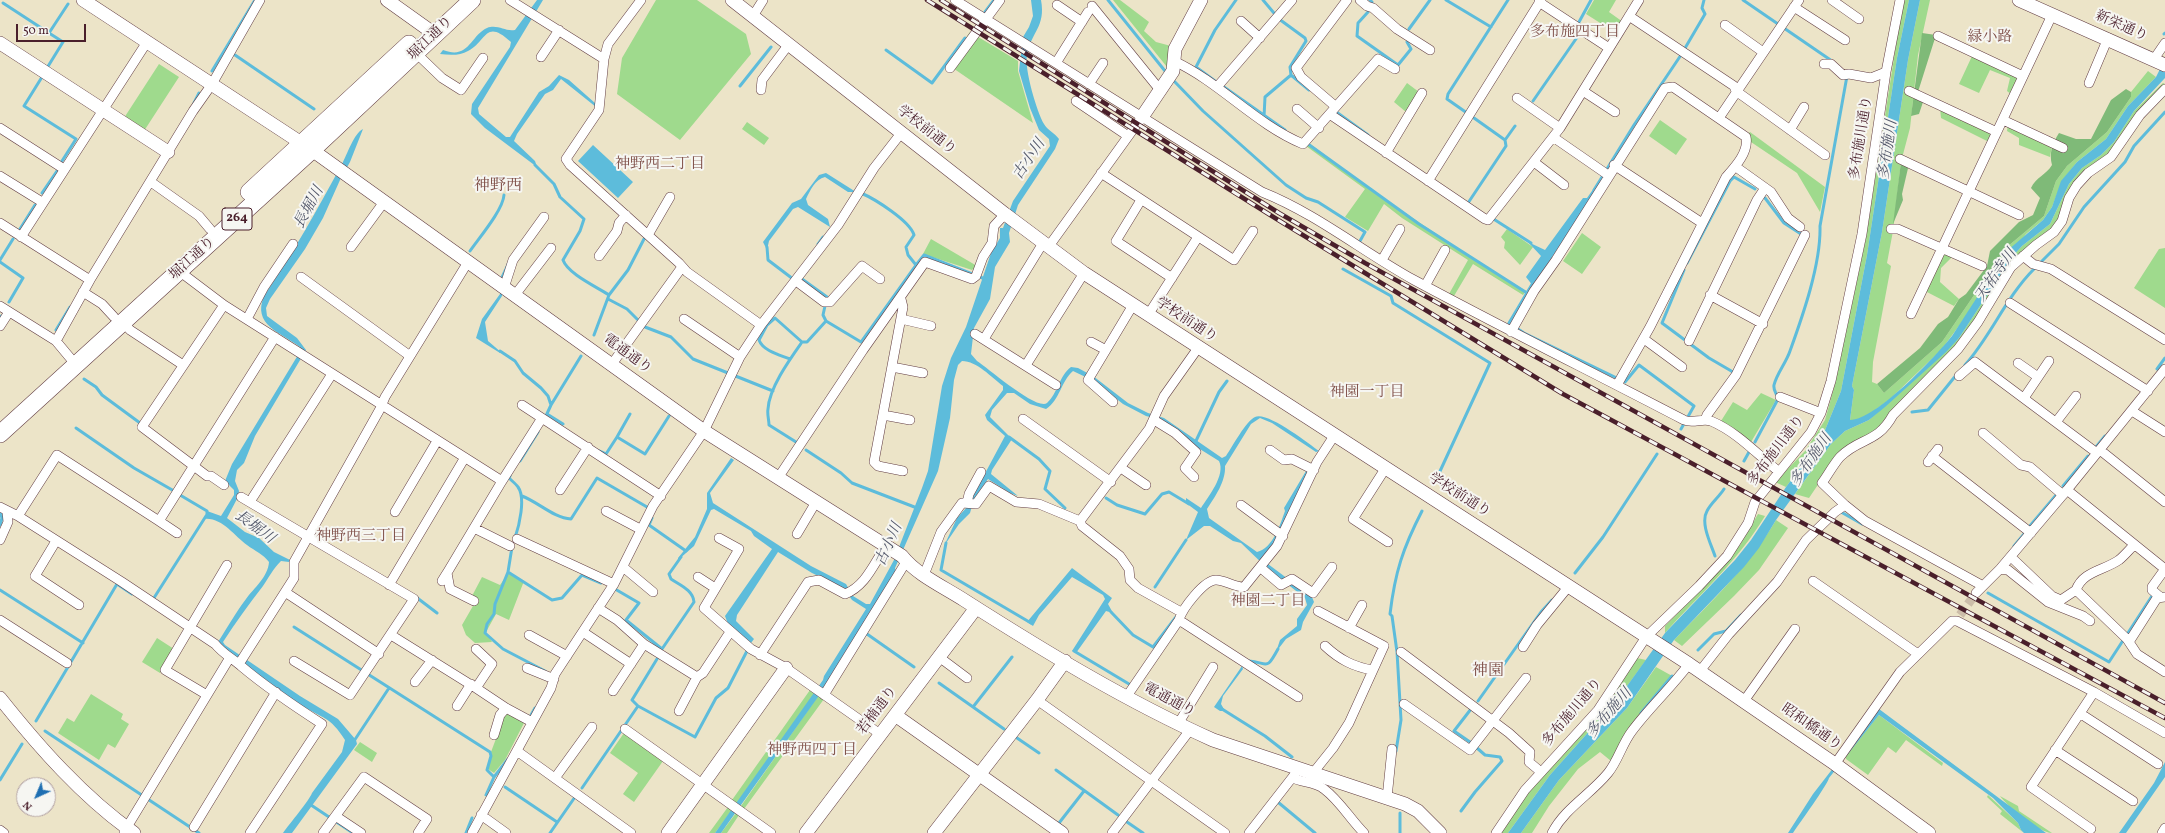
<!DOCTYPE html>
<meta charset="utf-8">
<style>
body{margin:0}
#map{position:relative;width:2165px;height:833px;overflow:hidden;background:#ece4c8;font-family:Vollkorn,serif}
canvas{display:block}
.north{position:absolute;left:16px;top:777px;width:40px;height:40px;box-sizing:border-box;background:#f6f6f2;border:1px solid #b1a0a2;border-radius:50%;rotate:224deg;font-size:11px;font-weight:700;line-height:16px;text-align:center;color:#4a1f2b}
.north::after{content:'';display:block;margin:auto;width:14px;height:18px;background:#1f6fb2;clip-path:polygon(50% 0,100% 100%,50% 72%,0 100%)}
.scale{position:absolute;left:16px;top:24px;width:70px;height:18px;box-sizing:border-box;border:2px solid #4a1f2b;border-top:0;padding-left:5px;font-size:12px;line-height:14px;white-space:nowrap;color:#4a1f2b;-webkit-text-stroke:3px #f6f6f2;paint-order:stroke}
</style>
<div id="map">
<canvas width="2165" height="833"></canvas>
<div class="north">N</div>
<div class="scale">50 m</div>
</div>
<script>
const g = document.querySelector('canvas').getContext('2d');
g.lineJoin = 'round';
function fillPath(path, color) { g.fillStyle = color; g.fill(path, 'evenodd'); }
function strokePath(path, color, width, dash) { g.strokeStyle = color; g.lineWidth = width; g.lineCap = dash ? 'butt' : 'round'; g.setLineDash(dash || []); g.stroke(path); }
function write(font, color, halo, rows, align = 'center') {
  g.font = font + ' Vollkorn,"Noto Serif JP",serif'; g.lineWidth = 4; g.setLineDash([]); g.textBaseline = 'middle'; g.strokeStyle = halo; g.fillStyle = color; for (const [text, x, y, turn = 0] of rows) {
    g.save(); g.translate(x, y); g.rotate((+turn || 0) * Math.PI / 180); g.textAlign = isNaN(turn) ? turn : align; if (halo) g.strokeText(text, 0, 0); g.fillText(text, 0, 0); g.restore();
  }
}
const green = new Path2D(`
 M656,0H697L746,34L751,54L680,140L617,94L622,58Z
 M1113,0H1120L1149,22L1144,31L1156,42L1171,46L1167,67Z
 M1594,0H1616L1609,12L1623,22L1616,33L1586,14Z
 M1903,0H1909L1897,58L1867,255L1841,391L1821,440L1786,487L1775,482L1805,451L1825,420L1835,384L1866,238Z
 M1920,0H1930L1918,55L1910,128L1901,162L1893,231L1887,263L1891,266L1873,362L1872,382L1877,384L1884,393L1942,342L2007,247L2044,216L2056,181L2067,166L2107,132L2131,97V92L2148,71L2156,77L2128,106L2106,139L2077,162L2062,181L2052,207L2043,220L2026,234L1942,349L1889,400L1868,415L1856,420H1850L1854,390L1852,386L1882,232L1908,60Z
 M970,32L1018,61V71L1033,123L947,64Z
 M1973,54L2021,76L2012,95L2007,91L2010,78L1990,70L1979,93L1959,84Z
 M159,64L179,77L144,131L124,118Z
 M1407,83L1419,92L1406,112L1394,102Z
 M2163,83L2165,84L2137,112L2111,151L2078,177L2067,195L2060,217L2050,230L2031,244L1956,349L1894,408L1877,429L1838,455L1809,498L1795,494L1831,444L1845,431L1869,420L1959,338L2012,257L2022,246L2050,224L2069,184L2082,168L2101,155L2114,142L2134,111Z
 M1940,108L1994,133L1989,142L1941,118Z
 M1660,120L1687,139L1676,155L1649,136Z
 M747,122L769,138L764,145L742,129Z
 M2008,125L2052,146L2050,157L2019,145V138L2007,131Z
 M1750,132L1825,187L1820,212L1797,173L1751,142L1747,135Z
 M1309,143C1379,197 1451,245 1526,291L1523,295L1473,264L1454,296L1449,294L1468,260L1402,218L1384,204L1368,231L1345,217L1365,189L1306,146Z
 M1507,229L1533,247L1520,265L1504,248L1505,242L1501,237Z
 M1582,233L1601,247L1582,274L1563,261Z
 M931,239L977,266L972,270L923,254Z
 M2165,248V308L2134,288L2159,249Z
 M1944,252L1953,256L1941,268L1940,282L1959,299L1954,306L1925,291Z
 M1761,393L1776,400L1751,442L1721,421L1733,402L1747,410Z
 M1758,514L1765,516C1738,561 1700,594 1665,633V626L1704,587L1740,545Z
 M1776,520L1788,528L1759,570L1734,596L1682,646L1674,640C1711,602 1749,566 1776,520Z
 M509,572L524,581L509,620L496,614L486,632L492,642L475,643L466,635L462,625L477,599L472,596L482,577L500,585Z
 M157,638L174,649L160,673L142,662Z
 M1637,658L1646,660L1617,700L1550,775L1508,833H1501L1527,792Z
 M1656,667L1674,677L1611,761L1600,752L1578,769L1549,806L1532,833H1521L1559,780L1627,708Z
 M810,690L815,693L737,803L732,800Z
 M91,694L123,714L121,719L129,724L115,748L108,744L99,760L58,733L67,718L74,722Z
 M818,696L824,699L744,809L741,806Z
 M506,712L525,721L505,760L494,773L488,769L492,756L491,752Z
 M1879,715L1943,763L1942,766L1906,740L1896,753L1888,747L1868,775L1846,759V756Z
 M624,733L663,761L634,802L623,794L638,773L610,753Z
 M360,742L377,753L372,762L354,750Z
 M1988,795L2018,823L2021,830L2024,833L2000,814L2002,811L1987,797Z
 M2000,796L2018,806L2019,811L2052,833C2039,833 2008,807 2000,796Z
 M728,807L732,810L715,833H709Z
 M736,813L739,815L727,833H721Z`);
const forest = new Path2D(`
 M1922,33L1936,35L1917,95L1924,99L1919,114L1911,116Z
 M2126,89L2131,92V97L2107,132L2067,166L2056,181L2044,216L2007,247L1942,342L1884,393L1877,384L1920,348L1938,324L1948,317L1959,299L1966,294L1987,266L1990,251L2019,222L2033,215L2040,198L2031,188C2036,177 2046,175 2052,165C2049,153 2052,144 2059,133L2076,139H2091L2111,100Z
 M1901,162L1909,164L1902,194L1903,200L1893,224Z`);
const water = new Path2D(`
 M537,0H543L478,108L479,114L506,137H510L539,92L549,86L559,75L569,80L595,103L596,107L561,79L553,90L545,94L517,134L514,141L535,161L537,167L485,128L471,114L472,104L510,47L511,42C485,18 487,41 468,51C460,56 449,55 440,54L443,50C469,60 470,36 487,28C498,24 505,32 515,30Z
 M1031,0H1041C1046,27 1031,32 1027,55C1024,69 1037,112 1044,124C1047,130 1055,133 1059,139L1055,149L1018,205L1009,233L1010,242L995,267L990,299L974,328L971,354L977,361C988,368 1037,411 1047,403C1058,393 1059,376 1071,367L1078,368L1093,376L1128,403L1148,413L1164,418L1222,458L1226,456C1232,447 1246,421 1255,417C1267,411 1308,443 1319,451L1316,452L1272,423L1260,418L1251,424L1225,466C1226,481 1215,497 1207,509L1209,518L1257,552C1273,548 1280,525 1285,511L1284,508L1306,471H1309L1268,564L1312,597L1314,602L1303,622L1301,630L1286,639L1276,652L1280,640L1297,626V619L1307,605L1305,598L1267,568L1241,543L1233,541L1210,526H1204L1186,540L1198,512L1186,503V498L1201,508C1208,497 1226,475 1219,461L1195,446L1182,433L1162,420L1146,416L1123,404L1094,381L1073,371C1061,381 1060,400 1046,409L1030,404L1014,393H1007L992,410L990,417L1012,439L992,470L991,474L1018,496L1010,493L988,479L974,499L970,513L959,524L944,546L957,518L967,507L1005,436L987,420L985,415L1003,390V386C991,377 977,361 962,361L958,365L954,380L950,418L938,471L895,568L896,572L828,683L721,833H715L823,680L824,676L866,609L852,600L843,588L812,573L778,552L737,615L736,621L754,639L751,643L728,624L725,616L772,549L754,536L751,531L714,509L711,510L694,546L678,560V558L695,537L707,509V493L731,458L734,460L710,493L713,503L811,566L846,584L853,596L866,604H870L894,560L922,488L928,471L942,386L951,358L966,327L991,253L1000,238V228H1003L1013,201L1050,146L1049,139L1039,130L1030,108L1019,71L1023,37L1029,27L1033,16Z
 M1909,0H1920L1908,60L1882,232L1852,386L1854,390L1850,420C1876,420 1935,357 1952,336L2007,251L2043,220L2052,207L2061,181L2077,162L2106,139L2128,106L2156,77L2165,59V78L2134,111L2114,142L2101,155L2082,168L2069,184L2050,224L2022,246L2012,257L1959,338L1946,352L1885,407L1869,420L1845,431L1831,444L1776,520L1759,548L1744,567L1674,640L1627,708L1559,780L1521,833H1508L1550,775L1617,700L1665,633L1735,560L1751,540L1786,487L1821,440L1841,391L1867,255L1897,58Z
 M363,129L350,162L340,180L323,218L305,249L270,299L266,308L267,316L297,338L306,350L255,436L244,463L237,470L235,481L239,491L238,497L227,518L245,532L259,538L274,552L290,560L289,562L281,561C273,569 269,577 263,586C249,604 236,622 223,642L225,645L300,696L338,719L356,740L357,744L292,833H283C290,823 309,801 312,793L342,752L345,740C330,716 323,719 301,705C272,686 243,666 218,642C227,628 236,612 246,599C254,588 268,577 269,562C263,554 255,551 247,545C234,536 222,517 204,519L207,511L221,516L234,495V490L225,481L232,464L301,350L300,347C280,332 252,325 264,296C293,253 317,210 342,164C347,155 354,133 363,129Z
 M593,145L633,182L618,198L578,161Z
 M826,173L856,192H848L825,177C815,179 810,191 806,199L808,205L828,219L830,227L798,207L793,209L769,241L767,250L763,242L792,203L801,199L819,175Z
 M1594,188L1597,189L1533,286L1526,277L1541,256L1528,242L1545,250L1583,198H1587Z
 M516,249L503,277L502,296L485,322L488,341L502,353H500L476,338L482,319L500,294L501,276L508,261Z
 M1072,568L1112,598L1108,604L1113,613L1106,611L1076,653L1072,651L1105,599L1103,595L1072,577L1039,615L1033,626L1027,622Z
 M1242,666L1243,669L1223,696L1221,704L1225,711H1220L1214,707Z
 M1879,709L2046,833H2024L2021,830L2018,823L1993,798L1879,715L1829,778C1828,784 1799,824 1793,833H1788L1813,794Z
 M2165,762V777L2126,833H2119L2154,783Z`);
const stream = new Path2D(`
 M1108,0L1165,71
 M1263,0L1279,19L1305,38L1306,41L1290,67L1291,75L1309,90
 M1370,0L1372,2
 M1446,0L1491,27
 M1743,0L1832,61
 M3,3L49,33
 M985,12L994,0
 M1368,12L1358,23L1357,36L1398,65L1411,49L1407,42
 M1579,22L1591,0
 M1409,29L1430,0
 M2164,34L2165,33
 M886,50L932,83L965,38
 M235,55L314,109
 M47,68L63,42L49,33L68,4
 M212,71L255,0
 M42,77L24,106L76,139L62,161
 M1174,81L1203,111L1286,185L1306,198L1318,202L1365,232L1360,241
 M1215,81L1196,67L1215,30L1236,0
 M740,86L771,47
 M1224,87L1285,130
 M1533,101L1578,36
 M194,103L199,93
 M1335,111L1368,135
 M1467,113L1447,99L1448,94L1508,0
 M1264,117L1265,97L1291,75
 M1474,118L1505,140
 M1308,144L1419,224L1527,293
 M535,165L554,184L560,197L584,219L580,231L563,260C568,274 597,287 609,295
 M1594,190L1634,125L1681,55L1705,14L1702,8L1704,0
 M42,193L57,171
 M861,193C875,199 910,221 914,235L906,247L908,255L916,265L924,255L985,279
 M1765,198L1784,223L1801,234
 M1468,203L1506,146L1505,140L1515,126
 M1492,218L1531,243
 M20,229L35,205
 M818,244L823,237
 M767,247L768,260L793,279
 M470,251C479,238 503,210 504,195
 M0,260L13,239
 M0,262L23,278L9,302
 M2041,262L2059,244L2084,207L2125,162L2134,146L2165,112
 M1687,263L1730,181L1734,177L1755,189
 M1343,269L1391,296L1393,303L1490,363L1435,482
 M1684,270L1662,323L1709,358L1733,372
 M802,279L827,297
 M1534,281L1509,323L1524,333L1625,382L1639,365L1694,406L1681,429
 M608,299L627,309L645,327L671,337L693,359L773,391
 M825,306L823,315L826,321
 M0,317L1,316
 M56,330L70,307
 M594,335L609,295L628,270L644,239
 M500,351L515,361L523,373L541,388L548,396L551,405
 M790,359C780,355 763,351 759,340L767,325L775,318L802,342
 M1965,365C1991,336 2006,297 2034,269
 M2157,369L2165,358
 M84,379L96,387L102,395L140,423
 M1912,412L1928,410L1957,374
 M547,414L563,424
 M545,418L551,405L581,356
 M76,428L134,468L174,491
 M617,437L630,414
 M1009,437L1039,459L1050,471L1045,489L1065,508
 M796,442L769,425C769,420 767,414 768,409C769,388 790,359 802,342H807L826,321L861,342L916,265
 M1755,442L1778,399C1777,393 1773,391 1774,385C1777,373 1786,363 1790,351C1803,315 1821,264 1820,226L1847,76
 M1195,443L1219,392L1227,381
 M2096,447L2105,436
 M806,450L841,473L852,483L917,508
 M599,451L606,454L617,437L645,454L669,416
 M520,461L538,432
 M1744,461L1749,452
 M510,476L509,478C512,481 516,484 518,487C526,498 519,526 515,538
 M2063,486L2088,456
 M180,495L207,511V515
 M522,496C538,502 554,518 571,519L597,478L647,507
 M1106,498L1117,505L1145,514L1162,494L1169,492L1189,504
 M0,512L2,518L0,525
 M1841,512L1862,524
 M652,518L649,525L686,551
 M2029,527L2057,494
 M946,543L941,570L1031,623
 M2014,546L2024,534
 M512,547L508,572L495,604L494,614L487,624L485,633L503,649L545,671
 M1715,556C1711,544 1700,523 1707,511C1711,503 1719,497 1724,489
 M508,572L552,600L562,598L582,575L601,583
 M1575,573L1603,537L1657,454
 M1155,587L1186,540
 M615,589L639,603L626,620L662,649L694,602C693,590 680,585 671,579L669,574L681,557
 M0,590L83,643
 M1988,593L2109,662L2152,596
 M416,597L437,613
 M152,601L206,516
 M1111,612L1133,635L1153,647L1176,617H1179
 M294,627L490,752L491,756L487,770L494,777
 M867,634L914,667
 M1698,650L1714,634L1726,631L1741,615
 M1074,651L1129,684
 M1249,661C1269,663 1266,671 1278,649
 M939,683L973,707
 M1478,701L1541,612L1552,600
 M638,706L632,700L657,659
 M1222,709L1265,736L1292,757
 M1641,713L1672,676
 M531,715L535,708
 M36,721L117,584L132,594
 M1004,729L973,707L1012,657
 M45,731L199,833
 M1017,738L1039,753
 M354,741L389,688
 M1470,742L1454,731L1471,709
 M1396,751L1401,720L1397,652L1392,616L1390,614C1395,572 1403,548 1422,511
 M1056,770L1118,815
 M0,780L22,744
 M505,787L557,822
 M582,788L638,706L695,737L716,698L728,688L747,651
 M486,795L494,777L508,759
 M1279,803L1315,833
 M311,805L353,833
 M1461,811L1475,792L1502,761L1500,757L1485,755L1477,748
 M1400,813V833
 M1127,822L1143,833
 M1059,823L1084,791
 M466,833L472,818
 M550,833L575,797`);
const streetTunnel = new Path2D(`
 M1960,615L1976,593`);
const street = new Path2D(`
 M510,0L604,59
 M641,0L608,44L604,59L599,110L566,159L570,165L679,263L687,272L761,325
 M955,0L1262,192C1317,214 1363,252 1414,280C1503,328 1594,373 1684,420C1693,424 1702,418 1711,421C1737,432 1757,454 1778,471
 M1360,0L1367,6L1373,8L1397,29L1430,50
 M1832,0L1859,19
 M1539,2L1609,48
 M1057,5L1082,22
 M1092,6L1160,90
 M1794,7L1845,40
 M753,16L763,0
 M1629,16L1734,86L1736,91L1825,155
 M1241,21L1260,38
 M1725,25L1763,52
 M1938,36L2023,76
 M417,54L442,78L461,90L483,58
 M541,57L559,30
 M2154,59L2165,43
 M1174,61C1221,83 1255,124 1303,144L1378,59L1395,69
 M1056,63L1088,12
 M1824,64H1831L1843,75L1849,74L1871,78L1886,72
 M950,68L1000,0
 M2089,83L2108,38
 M1089,84L1103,63
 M1217,87L1292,0
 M761,90L762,80L789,44
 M1583,91L1615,112
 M1909,91L1997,132
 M1517,98L1560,128
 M1076,101L1128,136
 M1335,106L1301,77L1296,68L1347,0
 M1297,109L1319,128
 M1331,115L1485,219L1488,220L1560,128L1639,0
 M1719,118L1799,0
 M2003,120L2063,148
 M0,128L64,169
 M1790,130L1804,107
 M1553,137L1608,175
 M1386,153L1422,93
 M1900,159L2019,215
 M1534,162L1564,185
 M1614,165L1702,223
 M1736,167L1771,192L1788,218L1800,227
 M1101,173L1234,260L1253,231
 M0,176L42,202
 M1428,181L1541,0
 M151,182L199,216L210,229
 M1141,200L1116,241L1172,278
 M0,223L90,280
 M1891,229H1898L1982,266
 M648,235L670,197
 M21,237L147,42
 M1049,246L1142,117
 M351,247L384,202
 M599,256L617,231L619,223L626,215
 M2023,256L2033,264L2051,269L2165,340
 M1382,260L1400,229
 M179,271L224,305L502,481L542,418
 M301,277L410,356
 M796,281L824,302H830L862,266L880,279
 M1425,286L1445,250
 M504,288L513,260L544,217
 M83,292L102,304L114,317
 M515,295L551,248
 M1710,295L1763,324
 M901,299L903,307L874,462L878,466L903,471
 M2010,303L2148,391
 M0,306L56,341L76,365
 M1911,314L2052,15
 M1148,315L1198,237
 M247,319L264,287L293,244
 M684,319L740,357
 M901,319L931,326
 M123,322L130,330L183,365
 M0,326L9,312
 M1511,332L1534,291L1556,260L1665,88L1673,87L1746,137C1749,152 1735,167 1726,177L1650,327L1617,385
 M975,334L1056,385
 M984,339L1043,243
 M1644,339L1682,367
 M56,341L90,280L193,111L212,84L260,0
 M1689,341L1757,200L1765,188
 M1091,342L1106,350
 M2018,363L2038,377
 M612,364L682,267
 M1026,365L1084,273
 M892,367L923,373
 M1959,376L1975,362L2097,453
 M1780,397L1821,413
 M2024,398L2049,361
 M1113,402L1088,380L1133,305
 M522,405L661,496
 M2132,411L2165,432
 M883,415L910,420
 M1023,419L1111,482
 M1154,420L1175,433L1196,452L1185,468L1194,477
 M1705,420L1707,415L1736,375L1805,235
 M2056,422L2076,396
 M1983,433L2021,465L2030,467L2063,495
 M1270,450L1284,460L1292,459L1314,470
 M2100,450L2165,502
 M1932,456L2031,533
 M1928,462L1938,449
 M1121,468L1146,485
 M1385,469L1353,519L1388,542
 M778,478L863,350L925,262L972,279L976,276L983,257L992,243L994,226L1005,214
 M224,485L211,476H207L142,427L224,305
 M560,490L588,447
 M2067,490L2165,569
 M241,497L414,599L350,695L294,661
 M253,497L332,374
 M967,503L969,494L981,472
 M1241,505L1283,536
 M0,507L18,516L122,582L215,644C223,654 232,658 241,666C266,687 294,706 322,724L250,833
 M606,511L640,529
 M395,512L437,441
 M18,516L57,455L159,521L275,337
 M159,521L177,533
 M1080,521L1082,526L1120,556L1129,569L1130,580L1138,588L1181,612
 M474,528L510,546
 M797,534L816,502
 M719,538L739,549L704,608L751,649L786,668L880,734
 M517,539L614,584
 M0,540L8,522L7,511
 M56,541L35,576L79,605
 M2011,557L2052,596L2061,600L2076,590L2127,639L2137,654L2165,672
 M623,567L653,592
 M1261,568L1281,585L1292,579L1313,593L1332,567
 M2000,569L2008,570L2048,602L2083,616L2090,621
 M447,573L502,481
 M924,575L941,532L962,503L976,504L989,486L1016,502L1039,504L1080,521L1149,429L1164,396L1198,348
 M698,577L715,588
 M442,581L447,573L450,589L474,601
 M1813,581L1918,654
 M389,585L464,459
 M1983,586L1865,521L1845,505L1822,483C1828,475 1833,465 1840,457C1860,437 1877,444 1893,415L1958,349L1978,322L2011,267L2036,245L2054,232L2062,221L2069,198L2077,185L2088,173L2111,157L2140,115L2165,89
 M2076,590C2083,571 2103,571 2119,560C2124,556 2129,550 2134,545
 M285,592L379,654
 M1976,593L2000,569L2067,490L2165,369
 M2159,596L2152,590V587L2165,569
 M598,608L617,620L644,644L697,677L703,673L730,632
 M0,620L67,663
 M1179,620L1298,697
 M1349,628L1362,605
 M583,632L631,664
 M391,635L476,688L506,708L532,722
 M529,635L567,656
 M2129,642L2157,598L2165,597
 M1325,646C1340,660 1354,667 1373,670
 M1523,647L1537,625L1569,586
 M476,649L492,664L476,688
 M1401,652L1509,733L1530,752L1529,762L1541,772
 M760,655L808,582L819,580L845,594C866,586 874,563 886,546
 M939,657L967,678
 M239,664L294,578V562L380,409L385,397L468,262
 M527,668L554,679
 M1700,671L1729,634L1777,582L1806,540L1835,512L1845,505
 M415,682L432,660
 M613,691L644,644
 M207,695L165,670L227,565
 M824,695L906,562
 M1127,696L1179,620C1182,609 1204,580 1216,580C1225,580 1234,587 1244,587L1277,546L1317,462L1334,436
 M1037,700L1225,833
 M1744,701L1795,629
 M1404,704L1470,750L1526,678
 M457,706L471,684
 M679,711L697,677
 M2081,714L2158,764
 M1178,724L1213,667
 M625,729L771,833
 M494,735L500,715L506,708
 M2055,750L2133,801
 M517,751L631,833
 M1835,764L1900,672L1952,621H1957L2094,692L2165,733
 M1313,773L1333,748L1349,723L1384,646L1318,611
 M555,778L592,727
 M1293,778C1302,783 1314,781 1324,789C1340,801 1350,819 1364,833
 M1387,798L1392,749
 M481,815L506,833
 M337,817L361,833
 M194,827L276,692
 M2091,829L2031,787L2094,692
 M0,830L4,833
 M124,832L229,659
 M323,833L364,777L427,819L418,833
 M472,833L551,688L555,674L614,584L653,506L704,431L740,357L761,325L838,225L874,168L902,132
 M1112,833L1190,730
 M1249,833L1295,774
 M1496,833L1525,790L1598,710L1646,637L1699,586L1727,556L1748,523L1755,502L1811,432L1821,413L1831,381L1862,234L1886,72L1900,0
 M1552,833C1565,808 1590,795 1608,773C1618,761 1622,744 1632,731C1649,708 1671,688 1689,664
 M2162,833L2165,828`);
const secondary = new Path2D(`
 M83,0L312,150L704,431L902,556C917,575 944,587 964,600C1044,651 1126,701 1213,740L1405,804L1418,811L1440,833
 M387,0L436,35
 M732,0L1005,214L1084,273L1689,664L1835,764L1929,833
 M2019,0L2165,65
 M0,43L168,152
 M1142,117L1173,71L1175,49L1201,0
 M0,698C39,747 83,797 134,833
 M895,715L1062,833
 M668,833L786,668
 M806,833L976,608
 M934,833L1037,700L1065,661`);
const highway = new Path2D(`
 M249,192L409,44
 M0,434L312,150L472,0`);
const rail = new Path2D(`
 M927,0L1275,218L1563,394L2165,718
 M941,0L1279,213L1365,263L2165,703`);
const shields = [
 [237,219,30]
];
const shieldNames = [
 ["264",237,219]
];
const streetNames = [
 ["新栄通り",2121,27,24],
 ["堀江通り",431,39,-44],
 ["学校前通り",926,131,38],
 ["多布施川通り",1862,138,-81],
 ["堀江通り",193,259,-42],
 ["学校前通り",1186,321,33],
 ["電通通り",627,355,36],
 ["多布施川通り",1777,451,-53],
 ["学校前通り",1459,496,32],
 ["電通通り",1169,701,28],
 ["若楠通り",878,711,-53],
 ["多布施川通り",1573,713,-50],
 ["昭和橋通り",1811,728,35]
];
const neighbourhoodNames = [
 ["多布施四丁目",1575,33],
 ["緑小路",1990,38],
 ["神野西二丁目",660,165],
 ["神園一丁目",1367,393],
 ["神野西三丁目",361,537],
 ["神園二丁目",1268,602],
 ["神野西四丁目",812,751]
];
const waterNames = [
 ["多布施川",1889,150,-82],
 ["古小川",1030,160,-56],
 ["長堀川",310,208,-62],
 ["天祐寺川",1997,276,-55],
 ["多布施川",1812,461,-55],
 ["長堀川",254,528,36],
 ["古小川",890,545,-66],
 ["多布施川",1610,714,-49]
];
const quarterNames = [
 ["神野西",498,187],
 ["神園",1488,672]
];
fillPath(green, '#9fda8d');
fillPath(forest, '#7fba78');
fillPath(water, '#5dbcdb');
strokePath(stream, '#5dbcdb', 3);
strokePath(streetTunnel, '#ccbda9', 9, [9, 4.5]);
strokePath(street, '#623d43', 10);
strokePath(secondary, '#623d43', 14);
strokePath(highway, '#623d43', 18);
strokePath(street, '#fff', 9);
strokePath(secondary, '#fff', 13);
strokePath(highway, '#fff', 17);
strokePath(rail, '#4a1f2b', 4.5);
strokePath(rail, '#f6f6f2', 3, [9]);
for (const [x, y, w] of shields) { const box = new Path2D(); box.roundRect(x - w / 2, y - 11, w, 22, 3); g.fillStyle = '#f6f6f2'; g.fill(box); strokePath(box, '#4a1f2b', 1); }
write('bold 13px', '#4a1f2b', null, shieldNames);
write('14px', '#4a1f2b', '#f6f6f2', streetNames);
write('15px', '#7e4e47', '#f6f6f2', neighbourhoodNames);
write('italic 15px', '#515669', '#f6f6f2', waterNames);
write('16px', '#7e4e47', '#f6f6f2', quarterNames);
</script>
